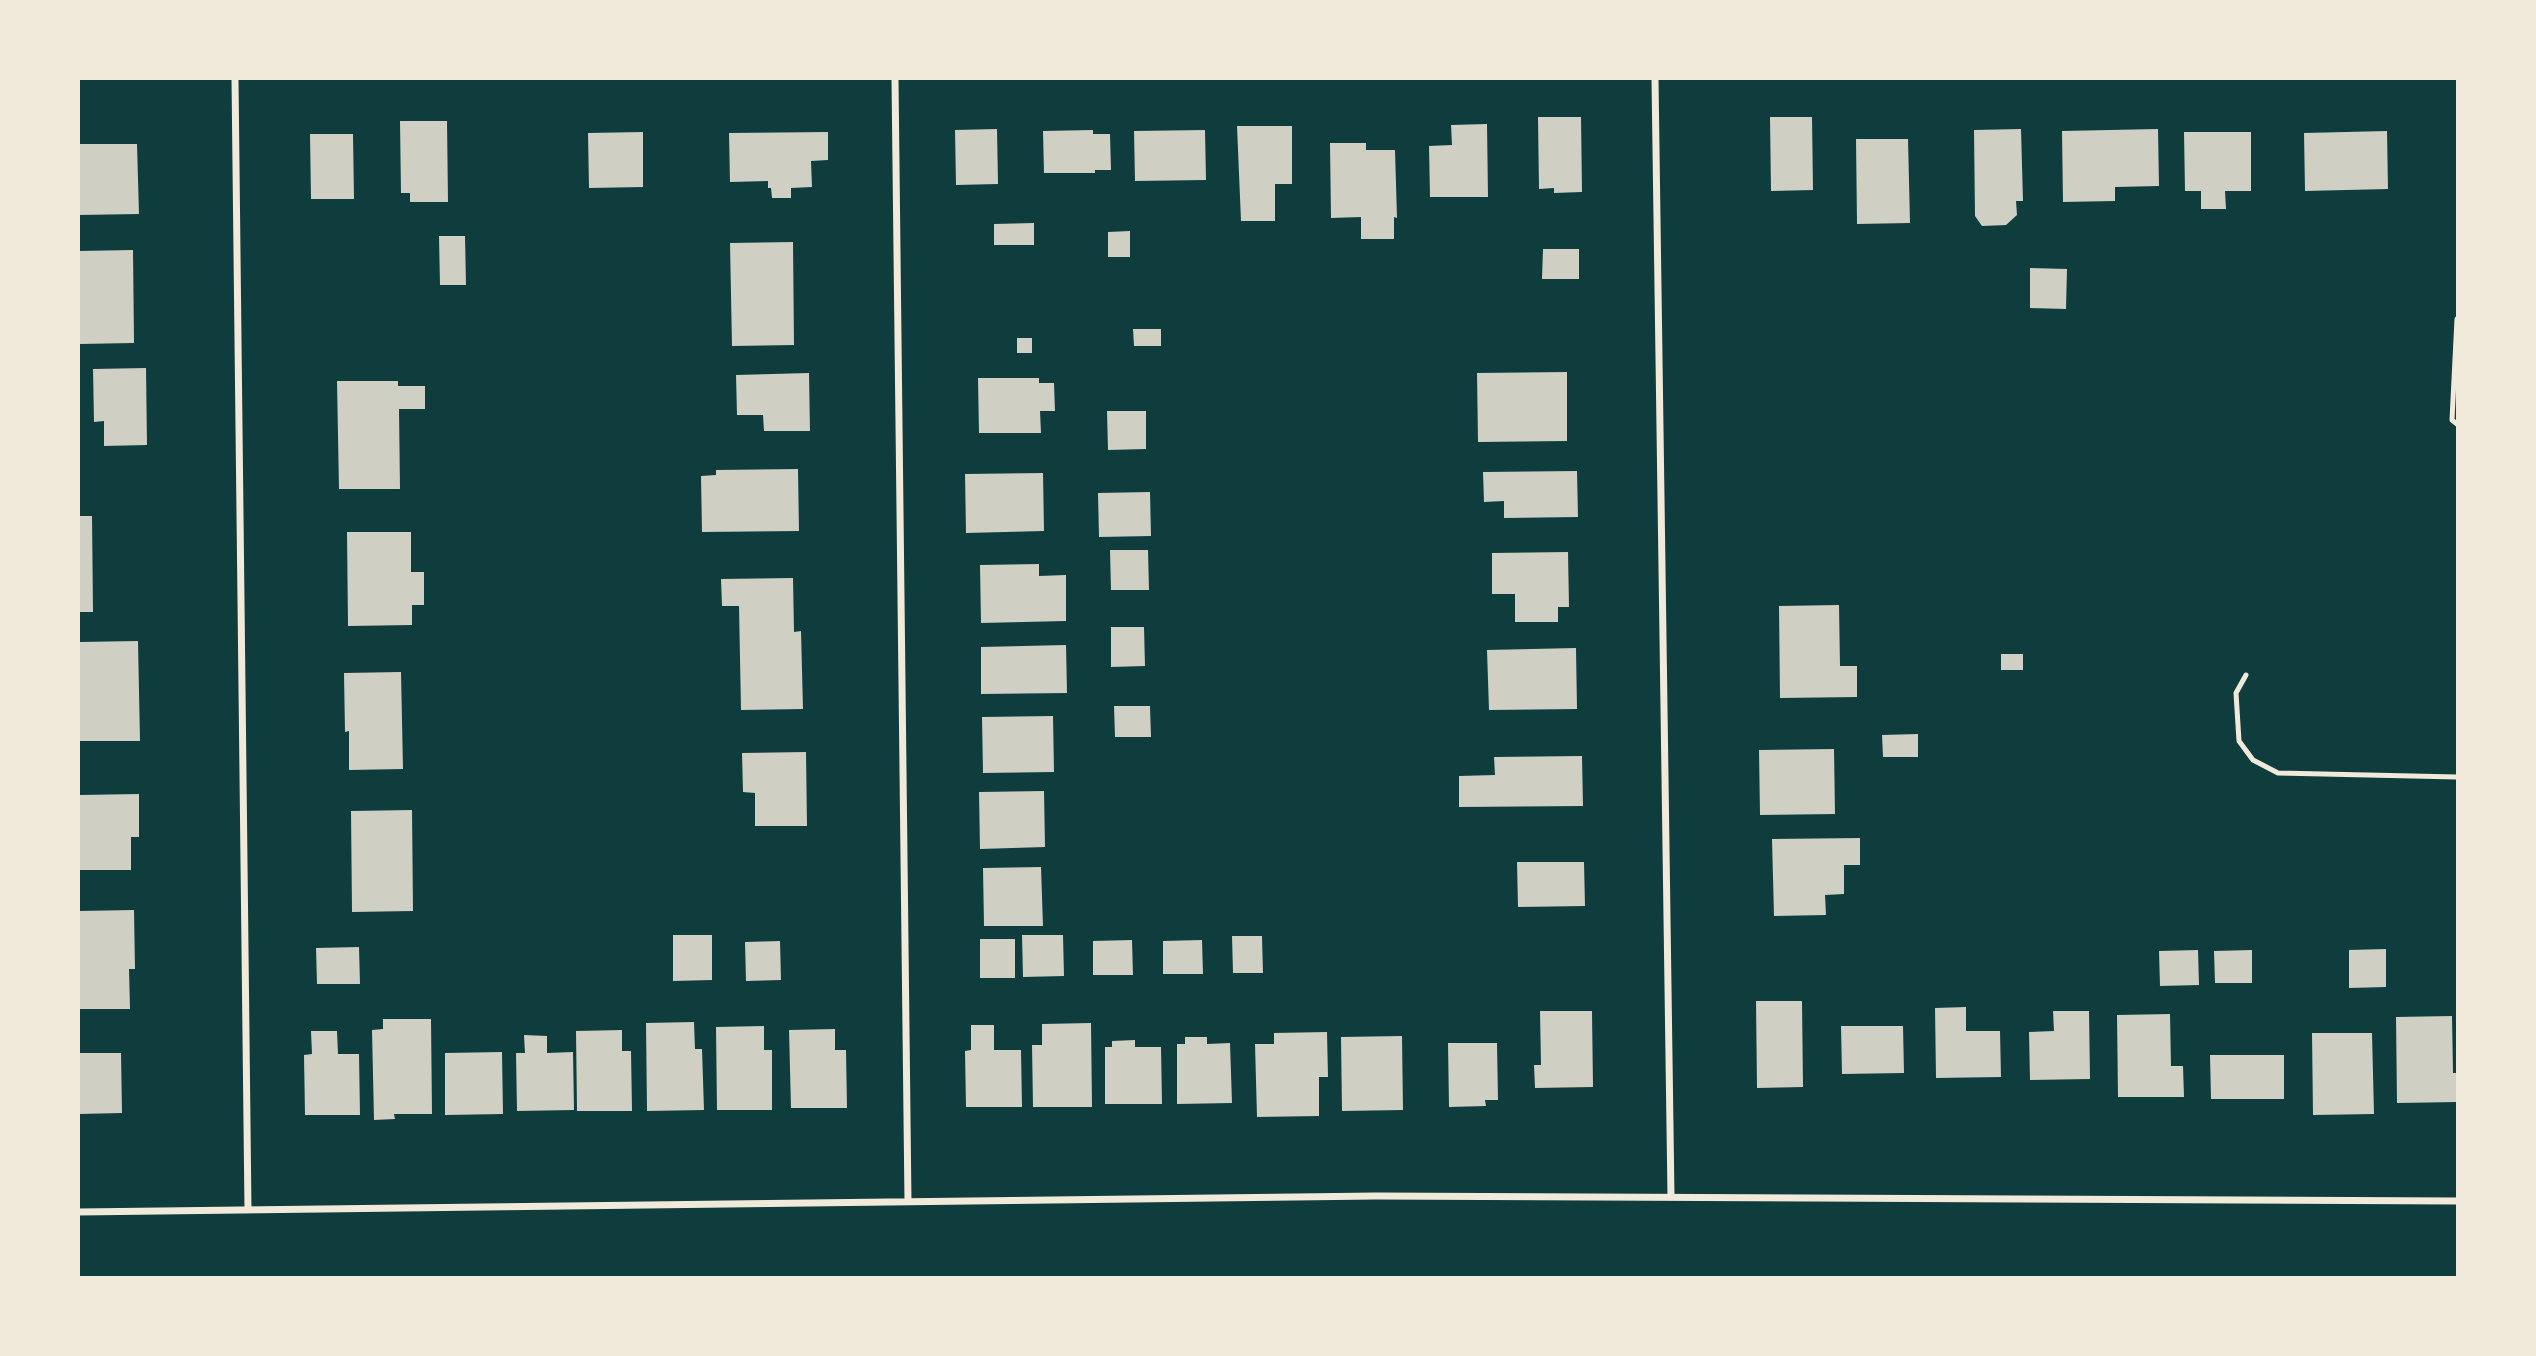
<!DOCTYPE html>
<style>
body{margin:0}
#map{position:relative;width:2536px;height:1356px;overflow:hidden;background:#0f3d3e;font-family:"Archivo Narrow",sans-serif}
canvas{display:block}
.frame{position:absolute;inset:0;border:80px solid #f1e9da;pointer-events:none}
</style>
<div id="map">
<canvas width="2536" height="1356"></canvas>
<div class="frame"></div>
</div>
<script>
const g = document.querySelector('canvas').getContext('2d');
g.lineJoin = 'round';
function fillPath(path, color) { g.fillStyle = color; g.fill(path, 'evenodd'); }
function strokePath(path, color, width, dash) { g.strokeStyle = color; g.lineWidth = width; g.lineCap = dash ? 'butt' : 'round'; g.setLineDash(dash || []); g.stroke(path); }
const building = new Path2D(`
 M1538,117H1581L1582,192L1554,193V188L1539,189Z
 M1770,117H1812L1813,190L1771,191Z
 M400,121H447L448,202H410V193H401Z
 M1487,124L1488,197H1430L1429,146L1452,145L1451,125Z
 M1237,126H1292V184H1275V221H1241Z
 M997,129L998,184L956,185L955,130Z
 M2021,129L2023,201H2016L2017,215L2006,225L1982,226L1975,216L1974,130Z
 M2158,129L2159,186L2115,187V201L2063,202L2062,131Z
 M1093,130V134H1110L1111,170H1095V173H1044L1043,131Z
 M1205,130L1206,180L1135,181L1134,131Z
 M2387,131L2388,189L2305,191L2304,133Z
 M643,132V187L589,188L588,133Z
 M828,132V160L811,161L812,187L791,188V198H772L771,188H768V181L730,182L729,133Z
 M2184,132H2251V191H2225L2226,209H2201V191H2185Z
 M310,134H353L354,199H311Z
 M1856,139H1908L1910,223L1857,224Z
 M1330,143H1366V150H1395L1397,218L1394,217V239H1361V217L1331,218Z
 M79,144H137L139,214L79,215Z
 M1034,223V245H994V224Z
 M1130,231V257H1108V232Z
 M439,236H465L466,285H440Z
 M793,242L794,345L732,346L730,243Z
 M1543,249H1579V279H1542Z
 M133,250L134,343L79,344V251Z
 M2030,268L2067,269L2066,309L2030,308Z
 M1133,329H1161V346H1134Z
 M1017,338H1032V353H1017Z
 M146,368L147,445L104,446V421L94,422L93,369Z
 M1567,372V441L1478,442L1477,373Z
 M809,373L810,431H764L763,415H737L736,375Z
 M978,378H1039V383H1054L1055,411H1040L1041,433H979Z
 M337,381H398V386H425V409H399L400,489H339Z
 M1107,411H1146V449L1108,450Z
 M798,469L799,531L702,532L701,476L716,475V470Z
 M1577,471L1578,517L1504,518V501L1484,502L1483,472Z
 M1043,473L1044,531L966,533L965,474Z
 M1150,492L1151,536L1099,537L1098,493Z
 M79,516H92L93,612H79Z
 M347,532H411V572H424V605H412V625L348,626Z
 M1110,550H1148L1149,590H1111Z
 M1568,552L1569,607H1558V622H1515V594H1492V553Z
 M1039,564V576L1066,575V621L981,623L980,565Z
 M793,578L794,632L801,631L803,709L741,710L739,606H722L721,579Z
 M1839,605L1840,666H1857V697L1780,698L1779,606Z
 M1111,627H1144L1145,666L1111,667Z
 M138,641L140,741H79V642Z
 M1066,645L1067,693L981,694V647Z
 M1576,648L1577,709L1489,710L1487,650Z
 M2001,654H2023V670H2001Z
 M401,672L403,769L349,770V731L345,732L344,673Z
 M1114,706H1150L1151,737H1115Z
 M1053,716L1054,772L983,773L982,717Z
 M1918,734V757H1883L1882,735Z
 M1834,749L1835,814L1760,815L1759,750Z
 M806,752L807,826H755V793L743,792L742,753Z
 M1582,756L1583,806L1459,807V776L1495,775L1494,757Z
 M1044,791L1045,847L980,849L979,792Z
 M139,794V837H131V870H79V795Z
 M412,810L413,911L352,912L351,811Z
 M1860,838V865H1844V894L1825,895L1826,915L1774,916L1772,839Z
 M1517,862H1584L1585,906L1518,907Z
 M1041,867L1043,926H984L983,868Z
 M134,910L135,969H129L130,1009H79V911Z
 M673,935H712V980L673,981Z
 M1022,935H1063L1064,976L1023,977Z
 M1232,936H1262L1263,973H1233Z
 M980,939H1015V978H980Z
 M1132,940L1133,975H1093V941Z
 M1202,940L1203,974H1163V941Z
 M780,941L781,980L746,981L745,942Z
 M359,947L360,984H317L316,948Z
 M2386,949V987L2349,988V950Z
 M2198,950L2199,985L2160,986L2159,951Z
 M2252,950V983H2215L2214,951Z
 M1756,1001H1802L1803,1087L1757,1088Z
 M1966,1007V1031H2000L2001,1077L1936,1078L1935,1008Z
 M1540,1011H1592L1593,1087L1535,1088L1534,1065H1541Z
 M2053,1011H2089L2090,1079L2030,1080L2029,1032L2054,1031Z
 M2170,1014L2171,1066H2183L2184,1097H2118L2117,1015Z
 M2452,1016L2453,1073H2457V1102L2397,1103L2396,1017Z
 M383,1019H431L432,1114H394L395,1119L374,1120L372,1030L383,1029Z
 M694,1022L695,1049H702L704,1110L647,1111L646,1023Z
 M1091,1023L1092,1107H1033L1032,1045H1042V1024Z
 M971,1025H994V1050H1021L1022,1107H966L965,1051L971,1050Z
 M764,1026V1050H772V1110H717L716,1027Z
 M1841,1026H1903L1904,1073L1842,1074Z
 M835,1029V1050H846L847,1108H791L789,1030Z
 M622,1030V1051H631L632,1111H577L576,1031Z
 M311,1031H337L338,1054H359L360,1115H305L304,1055L312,1054Z
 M1327,1032L1328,1077H1319V1116L1257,1117L1255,1044H1274V1033Z
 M2312,1033H2372L2374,1114L2313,1115Z
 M524,1035L547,1036V1053L573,1052L574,1110L517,1111L516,1053H525Z
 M1402,1036L1403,1110L1342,1111L1341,1037Z
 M1185,1037H1207V1044L1230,1043L1232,1103L1177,1104V1044H1185Z
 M1135,1040V1047H1161L1162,1104H1105V1047H1112V1041Z
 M1448,1043H1497L1498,1100H1485L1486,1106L1449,1107Z
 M502,1052L503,1114L445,1115V1053Z
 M79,1053H121L122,1113L80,1114Z
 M2210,1055H2284V1099H2211Z`);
const service = new Path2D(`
 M2457,319L2452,420L2457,424
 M2246,675L2236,693L2239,741L2253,760L2278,773L2457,777`);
const minor = new Path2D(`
 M235,79L248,1210
 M895,79L908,1202
 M1655,79L1671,1196
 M79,1212L1376,1196L2457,1201`);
fillPath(building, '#cfcfc3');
strokePath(service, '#f1e9da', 5);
strokePath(minor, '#f1e9da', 7);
</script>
